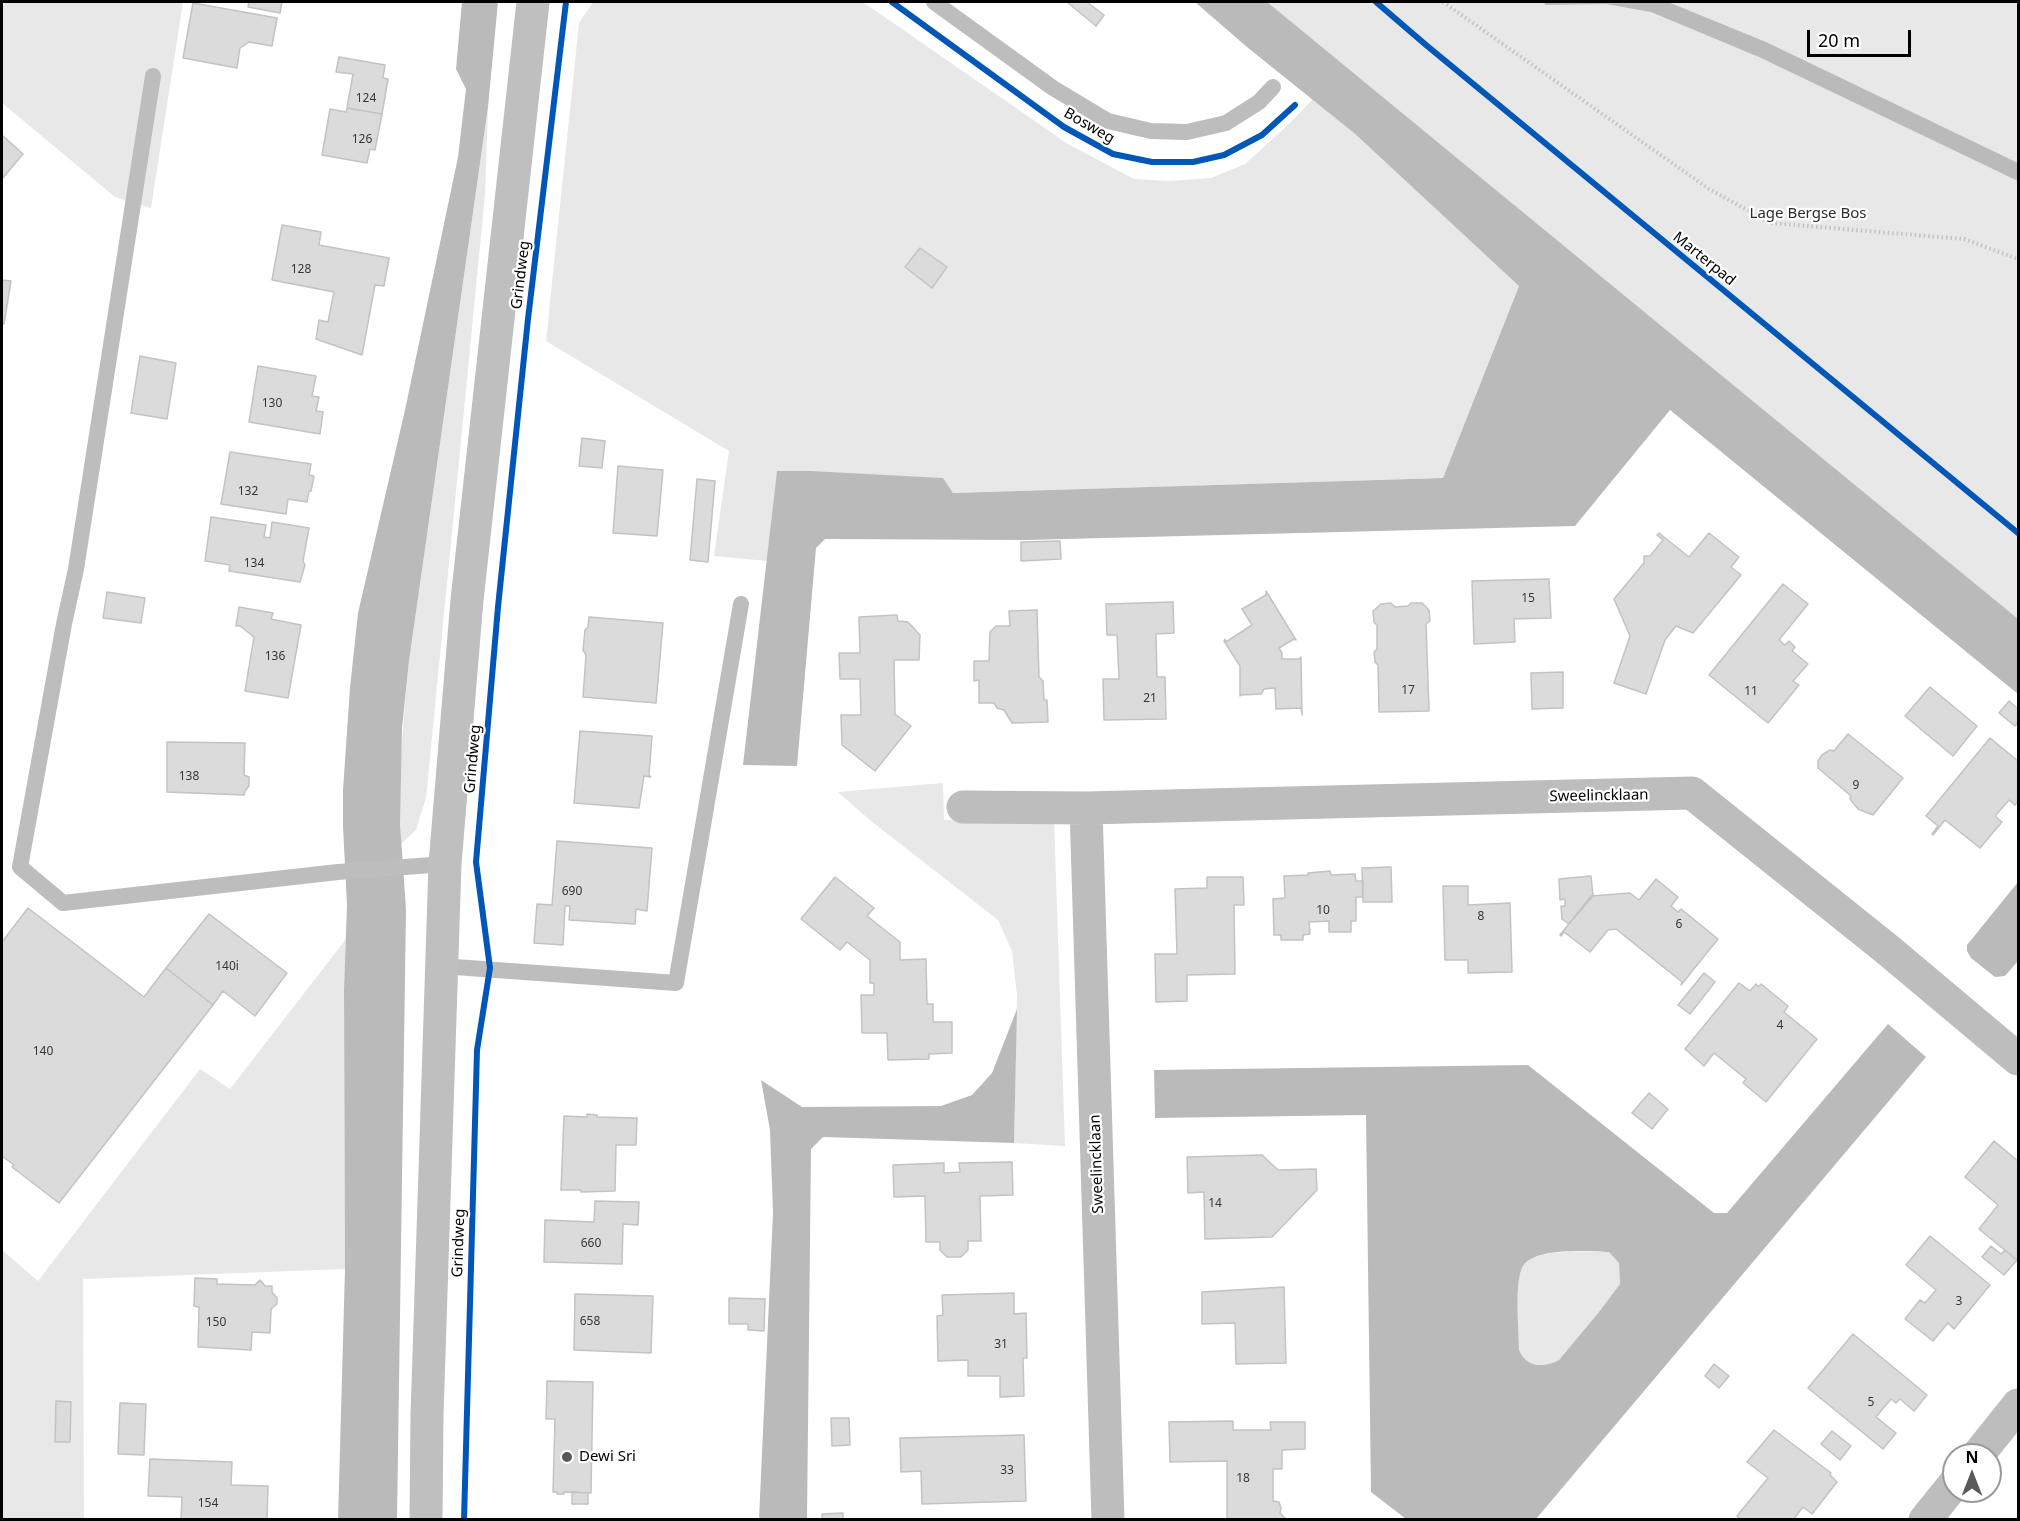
<!DOCTYPE html>
<style>
body{margin:0}
#map{position:relative;width:2020px;height:1521px;overflow:hidden;background:#fff;font-family:"Noto Sans",sans-serif}
canvas{display:block}
.frame{position:absolute;inset:0;border:3px solid #000;pointer-events:none}
.north{position:absolute;left:1942px;top:1443px;width:60px;height:60px;box-sizing:border-box;background:#fff;border:2px solid #999;border-radius:50%;rotate:0deg;font-size:16px;font-weight:700;line-height:24px;text-align:center;color:#000}
.north::after{content:'';display:block;margin:auto;width:21px;height:27px;background:#595959;clip-path:polygon(50% 0,100% 100%,50% 72%,0 100%)}
.scale{position:absolute;left:1807px;top:30px;width:104px;height:27px;box-sizing:border-box;border:3px solid #000;border-top:0;padding-left:8px;font-size:18px;line-height:21px;white-space:nowrap;color:#000;-webkit-text-stroke:4px #fff;paint-order:stroke}
</style>
<div id="map">
<canvas width="2020" height="1521"></canvas>
<div class="frame"></div>
<div class="north">N</div>
<div class="scale">20 m</div>
</div>
<script>
const g = document.querySelector('canvas').getContext('2d');
g.lineJoin = 'round';
function fillPath(path, color) { g.fillStyle = color; g.fill(path, 'evenodd'); }
function strokePath(path, color, width, dash) { g.strokeStyle = color; g.lineWidth = width; g.lineCap = dash ? 'butt' : 'round'; g.setLineDash(dash || []); g.stroke(path); }
function write(font, color, halo, rows, align = 'center') {
  g.font = font + ' "Noto Sans",sans-serif'; g.lineWidth = 4.5; g.setLineDash([]); g.textBaseline = 'middle'; g.strokeStyle = halo; g.fillStyle = color; for (const [text, x, y, turn = 0] of rows) {
    g.save(); g.translate(x, y); g.rotate((+turn || 0) * Math.PI / 180); g.textAlign = isNaN(turn) ? turn : align; if (halo) g.strokeText(text, 0, 0); g.fillText(text, 0, 0); g.restore();
  }
}
const green = new Path2D(`
 M2,2H183L151,208L115,197L2,103Z
 M593,2H863L1068,144L1134,179L1169,181L1211,178L1245,164L1288,125L1313,99L1354,133L1519,286L1443,478L953,493L943,478L777,471L767,561L714,556L729,451L546,341L579,23Z
 M1245,2H2018V651Z
 M488,107L485,195L426,798L416,830L401,844C397,783 403,722 409,661Z
 M943,783L944,820L1054,819L1065,1146L1014,1143L1017,995L1012,951L998,920L871,821L838,792Z
 M346,939L344,989L345,1269L83,1279L84,1519H2V1250L38,1281L200,1069L230,1089Z
 M1609,1252L1619,1262L1620,1284L1599,1312L1559,1360C1543,1368 1527,1368 1519,1350C1519,1332 1514,1280 1523,1266C1535,1247 1588,1252 1609,1252Z`);
const water = new Path2D(`
 M462,2H498L488,107L409,661L402,728L400,824L406,909L397,1519L338,1520L345,1269L344,989L347,905L343,826V790L350,688L358,613L405,410L458,157L466,89L456,69Z
 M1195,2H1267L2018,619V694L1670,410L1575,526L1026,540L825,539L816,548L797,766L743,765L777,471H810L943,478L953,493L1443,478L1519,286L1354,133L1247,47Z
 M1544,2H1668L1766,42L2018,163V181L1759,57L1651,12L1606,4L1545,5Z
 M2018,882V961L2005,976L1995,977L1971,958L1967,951V945Z
 M1017,1009L1014,1143L823,1137L811,1149L807,1519H759L773,1213L770,1130L761,1080L802,1107L941,1106L972,1095L992,1073Z
 M1888,1024L1926,1057L1536,1519H1406L1371,1492L1366,1115L1155,1118L1154,1070L1528,1065L1714,1213H1727ZM1609,1252L1619,1263L1620,1284L1599,1312L1559,1360C1543,1368 1527,1368 1519,1350C1519,1332 1514,1280 1523,1266C1535,1247 1589,1251 1609,1252Z`);
const building = new Path2D(`
 M249,2H282L280,13L248,7Z
 M1067,2H1087L1104,15L1096,26Z
 M193,3L277,18L272,46L249,42L240,48L237,68L183,58Z
 M339,57L385,65L383,78L388,79L382,114L347,108L353,74L336,72Z
 M347,108L382,114L375,150L370,149L367,163L322,155L330,109L346,112Z
 M2,135L23,154L2,179Z
 M282,225L321,232L319,245L389,258L384,286L375,285L362,355L316,339L319,320L328,322L334,292L272,280Z
 M920,248L947,267L932,288L905,267Z
 M2,280L11,281L4,324H2Z
 M140,356L176,363L167,419L131,413Z
 M258,366L316,376L312,396L319,397L316,411L323,412L320,434L249,422Z
 M582,438L605,441L602,468L579,466Z
 M230,452L311,464L309,475L314,476L311,491H309L307,502L288,499L286,514L221,504Z
 M618,466L663,470L657,536L613,533Z
 M697,479L715,481L708,562L690,560Z
 M211,517L266,525L264,537L270,538L272,522L309,528L303,561L305,565L300,582L229,571L230,565L205,561Z
 M1659,533L1689,557L1709,533L1739,557L1731,567L1741,575L1693,633L1676,626L1665,640L1646,694L1614,683L1630,636L1614,599L1644,563V556H1650L1663,540L1657,535Z
 M1060,541L1061,559L1021,561V542Z
 M1549,579L1551,618L1514,619L1515,642L1474,644L1472,581Z
 M1783,584L1808,604L1779,640L1785,645L1789,641L1795,647L1792,651L1808,664L1793,681L1799,685L1768,723L1709,675Z
 M1266,591L1296,640L1294,639L1279,648L1282,653V659H1299L1301,657L1302,715L1301,708L1276,709L1275,688L1264,689L1261,694L1241,695L1240,696V666L1224,641L1225,639L1226,642L1252,625L1242,609L1266,595Z
 M107,592L145,598L141,623L103,618Z
 M1173,602L1174,633L1156,634L1157,677H1165L1166,719L1104,720L1103,679H1119L1117,635H1107L1106,604Z
 M1391,603L1395,607L1408,606L1411,603H1422L1429,610L1430,621L1426,624L1429,711L1379,712L1378,665L1375,662L1374,652L1377,649V625L1374,622L1373,611L1381,604Z
 M239,607L273,613L271,619L301,625L288,698L245,691L254,637L240,626H236Z
 M1037,610L1039,677L1043,681L1044,700H1047L1048,722L1012,723L1004,710L997,708L994,703H979V680L974,681V661H989L990,632L996,626H1010L1009,611Z
 M897,615L898,621L908,622L920,635L919,660H894L895,714L911,726L875,771L842,745L841,715H861L860,679H840L839,653H860L859,617Z
 M589,617L663,623L656,703L583,697L586,655L583,650L585,630L588,627Z
 M1563,672V708L1532,709L1531,673Z
 M1930,687L1977,726L1953,756L1905,716Z
 M2009,701L2018,709V722L2015,726L1999,713Z
 M580,731L652,736L649,775L651,777L644,776L639,808L574,803Z
 M1848,734L1903,778L1873,815L1858,809L1850,799L1851,796L1818,768V761L1822,755L1830,750L1834,751Z
 M1990,738L2018,761V801L2015,805L2009,800L1995,816L2002,822L1980,848L1945,820L1933,835L1932,834L1938,826L1926,816Z
 M167,742L245,743L244,775L249,777V786L245,791L244,795L167,792Z
 M557,841L652,848L647,911L636,909L635,924L569,920L570,906H565L563,945L534,943L537,904L552,905Z
 M1391,867L1392,902H1363L1362,868Z
 M1330,871L1331,875L1355,874L1356,881H1363V897H1356V921H1351V932H1329V921L1309,922L1310,934L1303,935V940H1281V935H1274L1273,899L1285,898L1284,876L1308,875V873Z
 M1591,876L1593,896L1569,924L1562,919L1561,906H1565V899L1560,900L1559,879Z
 M835,877L874,908L867,916L900,942V960L926,959L927,1004H933V1022H952V1053L929,1054V1059L888,1060L887,1033H862L861,995H874V983H870V960L847,942L840,950L801,919Z
 M1207,877H1243L1244,905H1234L1235,974L1187,975V1001L1156,1002L1155,954H1177L1175,889L1207,888Z
 M1656,879L1678,897L1671,906L1678,912L1681,909L1718,939L1681,985L1682,982L1616,929L1608,930L1590,952L1564,932L1561,936L1560,935L1591,896L1630,893L1639,900Z
 M1443,886H1468V905L1510,903L1512,972L1468,973V960H1445Z
 M28,908L144,997L166,968L213,1005L59,1203L12,1167L14,1165L2,1156V942Z
 M209,914L287,973L255,1016L223,991L213,1005L166,968Z
 M1704,973L1715,982L1690,1014L1678,1005Z
 M1739,983L1750,991L1756,984L1758,987L1761,984L1788,1006L1784,1012L1817,1039L1766,1102L1743,1083L1746,1079L1714,1053L1704,1066L1685,1049Z
 M1649,1093L1668,1109L1652,1129L1632,1113Z
 M587,1114L597,1115V1117L637,1118L636,1145H616L615,1191L581,1192V1190H561L564,1116L587,1117Z
 M1994,1141L2018,1161V1261L1979,1229L1998,1205L1965,1177Z
 M1262,1155L1278,1170L1316,1169L1317,1190L1272,1237L1205,1239L1204,1192L1188,1193L1187,1157Z
 M1012,1162L1013,1195L980,1196L981,1241H968V1250L961,1257H947L940,1250V1242H926L925,1196L894,1197L893,1165L944,1163V1173L960,1172L959,1163Z
 M595,1201L639,1202L638,1225L623,1224L622,1264L544,1262L545,1220L594,1222Z
 M1930,1236L1990,1285L1954,1329L1948,1323L1933,1341L1905,1319L1920,1300L1925,1303L1936,1290L1906,1265Z
 M1991,1246L2001,1254L2005,1250L2017,1260L2004,1275L1982,1257Z
 M195,1278L217,1279V1284L255,1285L260,1280L265,1286H272V1292L277,1298V1304L271,1309L270,1333L252,1332L251,1350L198,1347L199,1307L194,1306Z
 M1284,1287L1286,1363L1236,1364L1235,1323L1202,1324V1292Z
 M1014,1293V1314L1026,1313L1027,1358H1023L1024,1396L1000,1397V1376H968V1360L938,1361L937,1316L943,1315L942,1295Z
 M575,1294L653,1296L651,1353L574,1350Z
 M729,1298L765,1299L764,1331L748,1330V1324H729Z
 M1853,1334L1927,1395L1914,1411L1900,1399L1896,1403L1891,1399L1876,1417L1896,1433L1883,1449L1808,1388Z
 M1714,1364L1729,1376L1719,1388L1705,1376Z
 M547,1381L593,1382L591,1493L564,1492V1494H557V1492H553L555,1419H546Z
 M56,1401L71,1402L70,1442H55Z
 M120,1403L146,1404L144,1455L118,1454Z
 M831,1418H849L850,1445L832,1446Z
 M1233,1421V1430H1271L1270,1422H1305V1449L1282,1450V1469H1273V1501L1279,1502L1281,1508L1280,1513L1287,1520H1227V1461L1170,1462L1169,1422Z
 M1774,1430L1831,1473L1830,1475L1837,1482L1812,1514L1803,1507L1793,1520H1741L1737,1516L1768,1478L1747,1462Z
 M1832,1431L1851,1446L1840,1460L1821,1444Z
 M1024,1435L1026,1501L922,1504L921,1471L901,1472L900,1438Z
 M150,1459L232,1462L231,1485L268,1486L267,1520H181L182,1497L148,1496Z
 M572,1492L588,1493V1504H572Z
 M843,1513V1520H822V1514Z`);
const path = new Path2D(`
 M1443,2L1709,189L1771,223L1964,239L2018,259`);
const lane = new Path2D(`
 M934,2L1053,88L1108,121L1151,131L1187,132L1226,123L1259,102L1273,87
 M153,76L76,569L64,624L20,867L63,903L338,872L445,864
 M441,966L676,983L741,604`);
const street = new Path2D(`
 M963,807L1086,808L1692,793L1888,950L2018,1059
 M1086,808L1108,1520
 M1978,1455L2018,1405
 M1925,1520L1954,1484`);
const secondary = new Path2D(`
 M426,1520L427,1415L445,864L467,600L533,2`);
const cycleway = new Path2D(`
 M892,2L1064,127L1113,154L1152,162H1193L1224,155L1262,135L1295,105
 M1376,2L1426,45L2018,533
 M464,1520L477,1050L490,968L476,862L498,607L528,319L566,2`);
const markers = [
 [567,1457,6,"#595959"]
];
const numberNames = [
 ["124",366,99],
 ["126",362,140],
 ["128",301,270],
 ["130",272,404],
 ["132",248,492],
 ["134",254,564],
 ["15",1528,599],
 ["136",275,657],
 ["17",1408,691],
 ["11",1751,692],
 ["21",1150,699],
 ["138",189,777],
 ["9",1856,786],
 ["690",572,892],
 ["10",1323,911],
 ["8",1481,917],
 ["6",1679,925],
 ["140i",227,967],
 ["4",1780,1026],
 ["140",43,1052],
 ["14",1215,1204],
 ["660",591,1244],
 ["3",1959,1302],
 ["658",590,1322],
 ["150",216,1323],
 ["31",1001,1345],
 ["5",1871,1403],
 ["33",1007,1471],
 ["18",1243,1479],
 ["154",208,1504]
];
const streetNames = [
 ["Bosweg",1089,126,30],
 ["Marterpad",1704,259,39],
 ["Grindweg",521,275,-83],
 ["Grindweg",473,759,-85],
 ["Sweelincklaan",1599,796,-1],
 ["Sweelincklaan",1097,1164,-92],
 ["Grindweg",459,1243,-88]
];
const parkNames = [
 ["Lage Bergse Bos",1808,214]
];
const poiNames = [
 ["Dewi Sri",579,1457]
];
fillPath(green, '#e8e8e8');
fillPath(water, '#bababa');
fillPath(building, '#dbdbdb');
strokePath(building, '#c3c3c3', 1.5);
strokePath(path, '#c2c2c2', 4, [1.5, 3]);
strokePath(lane, '#bdbdbd', 16);
strokePath(street, '#bdbdbd', 33);
strokePath(secondary, '#bfbfbf', 33);
strokePath(cycleway, '#0057b8', 6);
for (const [x, y, r, color] of markers) { const dot = new Path2D(); dot.arc(x, y, r, 0, 2 * Math.PI); g.fillStyle = color; g.fill(dot); strokePath(dot, '#fff', 2); }
write('12px', '#373737', null, numberNames);
write('15px', '#000', '#fff', streetNames);
write('15px', '#2c2c2c', '#fff', parkNames);
write('15px', '#000', '#fff', poiNames, 'left');
</script>
